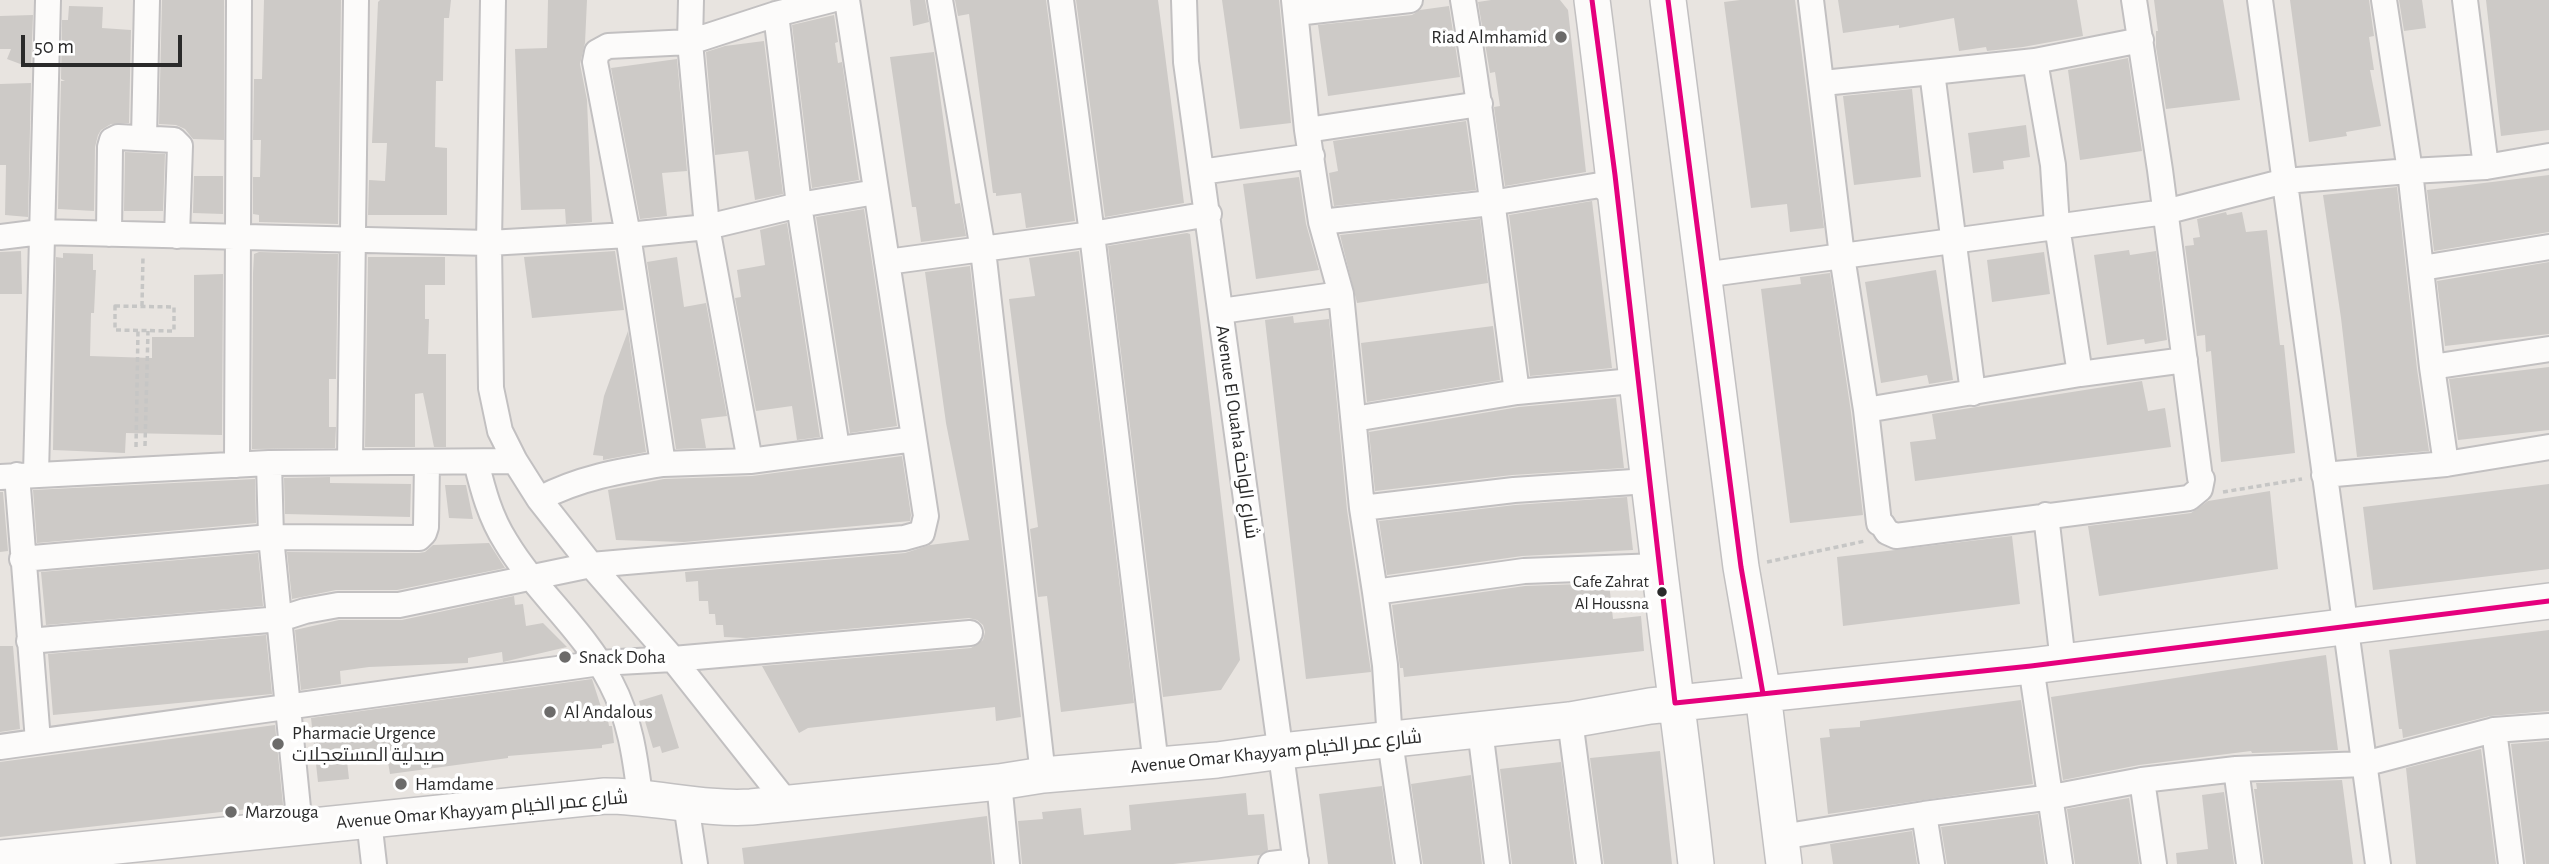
<!DOCTYPE html>
<meta charset="utf-8">
<style>
body{margin:0}
#map{position:relative;width:2549px;height:864px;overflow:hidden;background:#e8e4e0;font-family:"Alegreya Sans",sans-serif}
canvas{display:block}
.scale{position:absolute;left:21px;top:35px;width:161px;height:32px;box-sizing:border-box;border:4px solid #2a2a2a;border-top:0;padding-left:9px;font-size:21px;line-height:24px;white-space:nowrap;color:#2a2a2a;-webkit-text-stroke:5px #fff;paint-order:stroke}
</style>
<div id="map">
<canvas width="2549" height="864"></canvas>
<div class="scale">50 m</div>
</div>
<script>
const g = document.querySelector('canvas').getContext('2d');
g.lineJoin = 'round';
function fillPath(path, color) { g.fillStyle = color; g.fill(path, 'evenodd'); }
function strokePath(path, color, width, dash) { g.strokeStyle = color; g.lineWidth = width; g.lineCap = dash ? 'butt' : 'round'; g.setLineDash(dash || []); g.stroke(path); }
function write(font, color, halo, rows, align = 'center') {
  g.font = font + ' "Alegreya Sans",Cairo,sans-serif'; g.lineWidth = 7; g.setLineDash([]); g.textBaseline = 'middle'; g.strokeStyle = halo; g.fillStyle = color; for (const [text, x, y, turn = 0] of rows) {
    g.save(); g.translate(x, y); g.rotate((+turn || 0) * Math.PI / 180); g.textAlign = isNaN(turn) ? turn : align; if (halo) g.strokeText(text, 0, 0); g.fillText(text, 0, 0); g.restore();
  }
}
const building = new Path2D(`
 M162,0H224V140L193,139L185,129L176,125L159,124Z
 M264,0H341L338,224L259,222V215L253,214V177H260L261,140H253L254,79H262Z
 M380,0H451L449,18H444L443,81H436L435,147L447,148V215H368L369,180L385,181L387,143H372L378,2Z
 M548,0H587L585,43L580,64L587,100L592,222L566,224L565,209L521,210L515,49L547,48Z
 M910,0H925L929,22L913,26Z
 M955,0H1046L1075,221L1026,228L1021,193L996,196V193H993L969,14L958,16Z
 M1076,0H1158L1184,203L1105,217Z
 M1222,0H1279L1291,123L1240,129Z
 M1491,0H1560L1568,10L1586,172L1505,186L1494,107L1500,106L1495,72L1490,73L1478,2Z
 M1740,0H1795L1824,228L1790,232L1787,204L1751,208L1724,2Z
 M1838,0H2077L2083,36L2023,47L1987,51L1986,47L1959,51L1954,18L1899,28V25L1843,33Z
 M2154,0H2223L2240,100L2166,109L2156,47V31H2158Z
 M2290,0H2369L2374,36L2369,37L2374,70H2370L2381,126L2346,132L2347,136L2309,142Z
 M2399,0H2422L2426,28L2404,31Z
 M2486,0H2549V130L2501,136Z
 M69,6L103,7L102,28L131,30L129,123L111,124L101,130L98,135L95,147L94,211L58,209L61,81H65L61,79L62,20H68Z
 M1449,6L1460,77L1328,96L1318,25L1412,15L1420,10Z
 M33,15L31,68L7,59L11,49H0V16Z
 M834,15L838,42L835,43L838,63L842,62L859,180L812,188L792,25Z
 M764,41L783,194L755,200L748,151L715,155L706,52L725,46Z
 M934,52L955,204L960,203L966,236L921,242L916,207H912L890,57Z
 M2128,58L2142,151L2080,160L2068,70Z
 M677,59L687,171L662,173L667,216L640,219L611,68Z
 M31,83L28,217L5,215L6,165H0V84Z
 M1912,89L1921,177L1854,185L1843,96Z
 M1466,121L1476,190L1334,206L1329,173L1338,171L1333,141Z
 M2026,125L2030,157L2003,161L2004,169L1973,173L1968,133Z
 M125,152L165,154L163,211H124Z
 M2549,175V232L2434,251L2427,190Z
 M194,176H223V214L193,213Z
 M1299,177L1306,224L1319,270L1256,279L1243,184Z
 M2397,187L2417,369L2429,451L2357,457L2341,318L2323,195Z
 M1592,201L1612,368L1530,376L1509,215Z
 M864,209L897,426L850,433L816,217Z
 M2226,212L2227,215L2242,212L2246,232L2267,230L2280,345H2284L2295,453L2221,462L2211,351L2206,352L2205,335L2197,336L2185,246L2194,245L2193,238L2200,237L2197,219Z
 M1480,219L1488,283L1357,303L1340,235Z
 M787,223L820,437L797,440L792,406L756,411L735,298L741,297L737,270L765,265L760,230Z
 M1187,233L1190,234L1240,660L1221,690L1163,697L1108,246Z
 M2129,250L2130,255L2156,251L2167,340L2145,344L2144,339L2107,345L2094,255Z
 M21,251L22,294H0V252Z
 M615,251L624,310L532,318L524,257Z
 M1079,251L1134,703L1061,712L1047,596L1038,597L1030,529L1038,527L1009,299L1035,296L1029,258Z
 M259,252L338,254L336,379H329V427H336L335,448L252,449L253,273L254,254Z
 M2044,252L2050,294L1992,302L1987,260Z
 M63,253L93,254V270H96L94,313H91L90,356L152,358V337H194V275L223,274L222,435L126,433L125,453L53,450L56,257L63,258Z
 M368,257H445V285H425V319H429L428,354H446V447H434L423,393L415,394V447H365Z
 M677,257L684,307L706,303L727,416L701,419L706,448L676,449L647,262Z
 M2549,262V334L2445,346L2437,281Z
 M970,266L1021,717L996,721L995,707L808,728L799,733L762,666L971,648L983,640L985,632L983,625L977,620L969,618L746,638L724,637L723,625H716L715,614H709L708,601H699L698,581L686,582L685,572L905,553L930,545L969,540L946,423L925,272Z
 M1936,270L1953,380L1929,384L1927,375L1881,383L1865,282Z
 M1830,273L1851,412L1863,515L1790,523L1761,289L1801,284L1800,277Z
 M1293,316L1294,323L1329,319L1347,510L1371,672L1306,679L1265,320Z
 M1493,326L1500,380L1367,402L1361,343Z
 M628,331L646,452L603,460V456L593,455L604,396Z
 M2549,367V430L2458,440L2449,379Z
 M2142,381L2148,411L2165,408L2171,447L1915,481L1910,442L1936,439L1932,414Z
 M1616,398L1624,468L1512,475L1375,491L1369,432L1519,407Z
 M902,456L911,515L910,521L684,542L616,540L608,490L664,479L752,476Z
 M330,477V483L411,484L410,517L285,514L284,478Z
 M255,479L256,523L37,543L33,490Z
 M2549,484V569L2373,590L2363,507Z
 M445,485H466L473,519L449,518Z
 M2270,491L2278,569L2099,596L2088,526L2191,513L2208,501Z
 M0,492H3L8,551L0,552Z
 M1627,497L1633,550L1522,556L1387,575L1379,521L1515,505Z
 M2012,536L2020,604L1843,626L1837,557Z
 M489,543L505,568L397,590H336L292,599L287,552L419,553L425,552L433,545Z
 M258,553L263,606L46,625L41,572Z
 M1609,583L1613,619L1641,616L1644,651L1404,677L1403,668H1400L1392,605L1525,586Z
 M514,596L515,605L523,604L526,626L543,623L567,647L503,662L502,652L468,658V663L369,667L340,671L341,684L301,690L295,630L339,620H402Z
 M2549,630V711L2490,716L2403,738L2402,729H2399L2389,650Z
 M266,635L272,694L53,715L48,654Z
 M0,646H13L20,729L0,732Z
 M2326,655L2338,750L2252,753L2251,751L2139,765L2063,780L2051,697Z
 M592,679L602,710L606,709L609,726H612L614,743L602,745V748L508,756V758L390,774L387,756L347,761L349,779L318,782L311,718Z
 M662,694L679,748L662,753L660,746L653,748L639,701Z
 M2021,700L2033,784L1828,814L1820,738L1830,737L1829,729L1860,727V721Z
 M275,725L283,805L0,837V762Z
 M2549,741V864H2526L2511,744Z
 M2481,749L2496,864H2416L2406,768Z
 M1660,751L1672,864H1604L1590,758Z
 M1561,762L1574,864H1512L1500,769Z
 M1471,775L1482,864H1423L1411,784Z
 M2342,780L2353,864H2264L2254,789H2257L2256,783Z
 M1382,786L1393,864H1328L1319,794Z
 M2224,792L2234,864H2177L2176,853L2208,849L2202,795Z
 M1246,793L1248,815L1264,814L1268,850L1260,855L1173,864H1022L1018,821L1043,819L1042,812L1081,808L1084,835L1131,830L1129,805Z
 M2129,798L2139,864H2075L2067,809Z
 M2038,814L2045,864H1947L1941,827Z
 M987,816L992,864H744L742,848Z
 M1912,831L1917,864H1833L1830,844Z`);
const path = new Path2D(`
 M115,306L174,307V331L115,330Z
 M142,306L143,256
 M145,446L148,331
 M136,447L138,330
 M2223,492L2302,479
 M1767,562L1865,541`);
const street = new Path2D(`
 M493,0L489,243L491,388L500,431L515,461L539,499L591,565L673,659L787,803
 M691,0L690,42L707,227L750,461
 M831,0L776,14L690,42L608,46L597,52L595,62L628,235L663,464L750,461L914,439
 M940,0L983,250L1043,775
 M1061,0L1092,234L1156,765
 M1184,0L1186,62L1296,864
 M1294,0L1307,130L1321,222L1341,294L1362,508L1375,592L1385,665L1390,741L1408,864
 M1463,0C1485,130 1499,261 1517,392
 M1811,0L1842,256L1866,410L1879,523L1882,524L1887,532L1896,536L2189,498L2200,489L2202,479L2200,478L2160,170L2134,0
 M2260,0L2378,864
 M2384,0L2410,171L2432,367L2446,464
 M2465,0L2486,167
 M1296,13L1410,0
 M776,14L799,205L837,448
 M2035,61L2141,40
 M1823,83L1932,72
 M1307,130L1480,104
 M144,138L147,0
 M1201,172L1312,156
 M1321,222L1491,203L1600,185L1617,198
 M109,234L110,147L112,140L118,137L174,140L180,146L177,236
 M0,237L41,232L489,243L628,235L707,227L799,205L876,192
 M887,262L1092,234L1209,214
 M2422,268L2549,247
 M1703,275L2165,212L2285,181L2410,171L2486,167L2549,156
 M1221,311L1341,294
 M2432,367L2549,349
 M1973,393L1932,72L2035,61L2053,165L2057,226L2080,374
 M1866,410L2080,374L2185,360
 M1354,419L1517,392L1622,382L1638,387
 M350,462L356,0
 M476,462C483,490 490,517 506,542C536,592 584,630 611,683C630,719 635,756 640,796
 M269,463L271,537L300,828
 M237,465L239,0
 M36,474L48,0
 M17,475L38,741
 M2324,475L2446,464L2549,447
 M0,477L269,463L515,461
 M539,499C579,478 619,471 663,464
 M1362,508L1514,490L1648,481
 M2046,515L2063,662
 M22,559L271,537L419,538L424,533L426,527L427,462
 M1375,592L1524,571L1659,566
 M29,641L280,619L305,611L338,605H399L591,565L904,538L922,533L926,516L847,0
 M2031,666L2060,864
 M1570,720L1589,864
 M1480,730L1497,864
 M2494,730L2511,864
 M0,747L600,663L673,659L970,633
 M2236,769L2249,864
 M2142,780L2154,864
 M999,782L1007,864
 M686,804L695,864
 M1924,814L1932,864
 M369,820L374,864
 M1781,837L1924,814L2052,797L2142,780L2236,769L2364,764L2494,730L2549,726
 M1271,864L1296,861`);
const secondary = new Path2D(`
 M1592,0C1615,177 1633,355 1655,532C1668,643 1684,753 1696,864
 M1668,0L1741,567L1763,694L1784,864
 M0,858L605,796C655,796 702,810 751,807L999,782L1043,775L1217,760L1282,751L1570,720L1650,706L2031,666L2549,601`);
const bus1 = new Path2D(`
 M1592,0L1615,175L1675,703L2031,666L2549,601
 M1668,0L1741,567L1763,694`);
const markers = [
 [1561,37,7,"#6c6b6a"],
 [1662,592,6,"#2a2a2a"],
 [565,657,7,"#6c6b6a"],
 [550,712,7,"#6c6b6a"],
 [278,744,7,"#6c6b6a"],
 [401,784,7,"#6c6b6a"],
 [231,812,7,"#6c6b6a"]
];
const busNames = [
 ["Cafe Zahrat",1649,582],
 ["Al Houssna",1649,604]
];
const poiNames = [
 ["Riad Almhamid",1547,37,"right"],
 ["Snack Doha",579,657],
 ["Al Andalous",564,712],
 ["Pharmacie Urgence",292,733],
 ["صيدلية المستعجلات",292,755],
 ["Hamdame",415,784],
 ["Marzouga",245,812]
];
const streetNames = [
 ["Avenue El Ouaha شارع الواحة",1237,432,82],
 ["Avenue Omar Khayyam شارع عمر الخيام",1276,752,-6],
 ["Avenue Omar Khayyam شارع عمر الخيام",482,810,-5]
];
fillPath(building, '#cdcac7');
strokePath(street, '#c2c0c1', 28);
strokePath(secondary, '#c2c0c1', 38);
strokePath(path, '#c6c6c5', 3.5, [5, 3.5]);
strokePath(street, '#fcfbfa', 24);
strokePath(secondary, '#fcfbfa', 35);
strokePath(bus1, '#e5007d', 5);
for (const [x, y, r, color] of markers) { const dot = new Path2D(); dot.arc(x, y, r, 0, 2 * Math.PI); g.fillStyle = color; g.fill(dot); strokePath(dot, '#fff', 2.5); }
write('17px', '#2a2a2a', '#fff', busNames, 'right');
write('19px', '#2a2a2a', '#fff', poiNames, 'left');
write('19px', '#2a2a2a', '#fff', streetNames);
</script>
